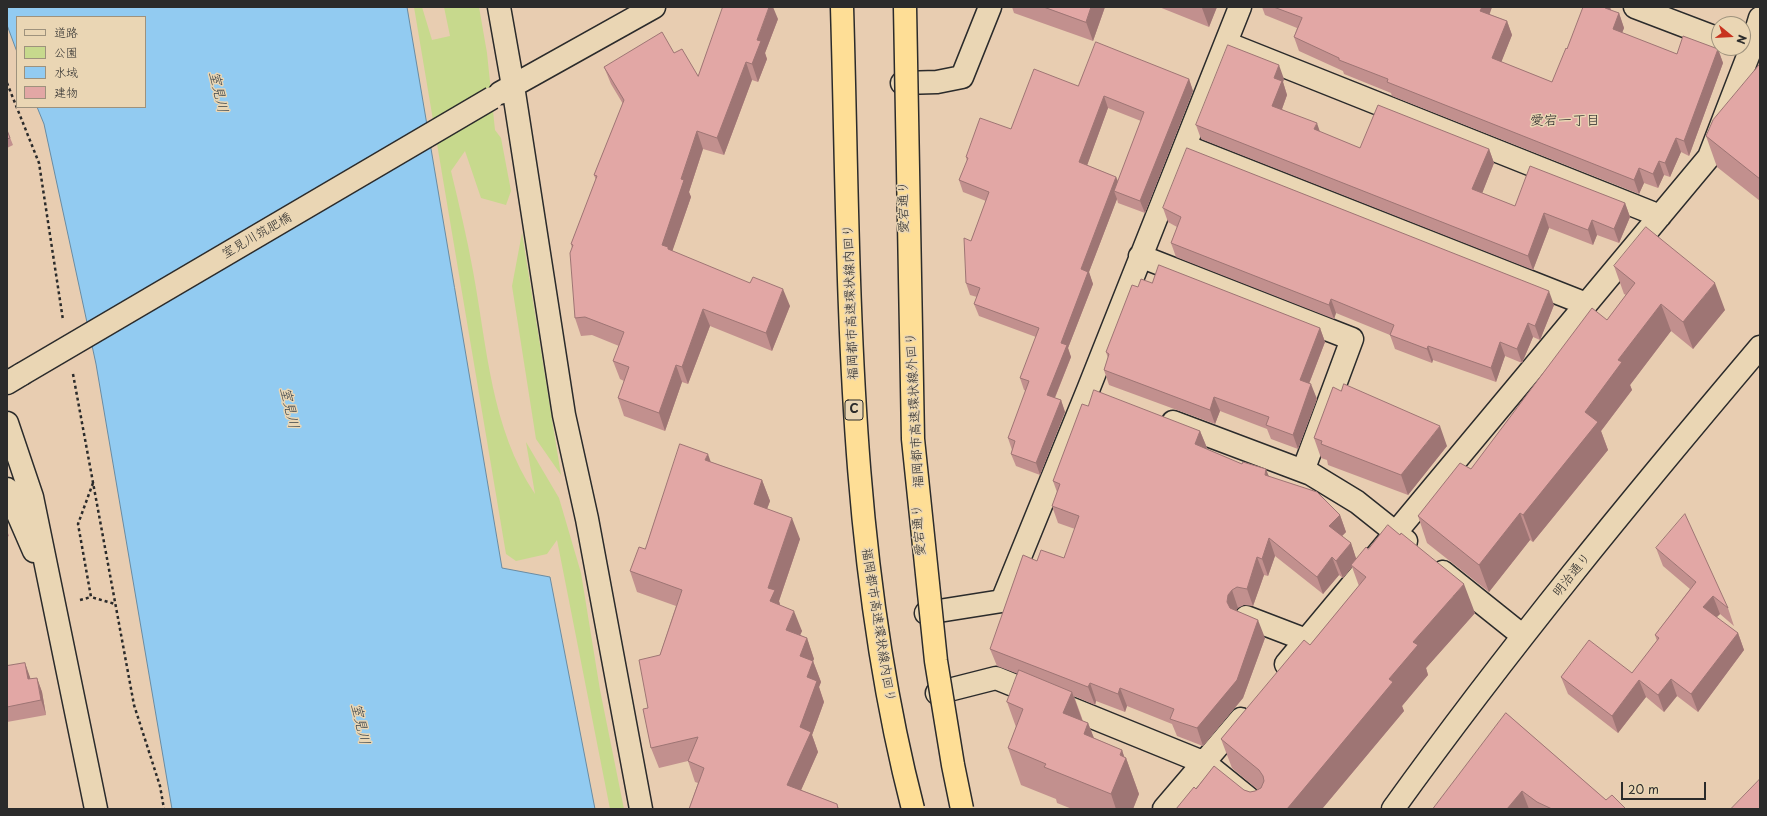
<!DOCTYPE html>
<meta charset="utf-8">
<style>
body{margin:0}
#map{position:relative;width:1767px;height:816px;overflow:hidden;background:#e8cdb1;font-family:"Playpen Sans","Klee One",sans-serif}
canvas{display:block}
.frame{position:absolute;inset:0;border:8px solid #2b2b2b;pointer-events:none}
.legend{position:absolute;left:16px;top:16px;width:130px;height:92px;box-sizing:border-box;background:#ead6b4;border:1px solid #9e927d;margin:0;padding:5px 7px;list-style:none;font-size:12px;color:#2b2b2b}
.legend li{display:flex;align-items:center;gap:8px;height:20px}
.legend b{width:20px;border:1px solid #9e927d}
.north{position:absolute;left:1711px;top:16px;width:40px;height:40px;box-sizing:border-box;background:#ead6b4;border:1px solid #9e927d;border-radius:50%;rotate:108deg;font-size:11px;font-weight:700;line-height:16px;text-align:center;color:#2b2b2b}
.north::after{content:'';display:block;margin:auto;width:14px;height:18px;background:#c8321e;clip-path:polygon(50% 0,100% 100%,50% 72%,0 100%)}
.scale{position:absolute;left:1621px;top:782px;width:85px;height:18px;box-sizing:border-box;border:2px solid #2b2b2b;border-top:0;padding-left:5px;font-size:12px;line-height:14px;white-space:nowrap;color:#2b2b2b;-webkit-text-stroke:3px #ead6b4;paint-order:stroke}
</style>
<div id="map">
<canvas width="1767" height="816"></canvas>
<div class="frame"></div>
<ul class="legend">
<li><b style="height:5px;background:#ead6b4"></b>道路</li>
<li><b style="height:11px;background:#c7d98d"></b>公園</li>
<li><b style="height:11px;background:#92cbf1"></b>水域</li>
<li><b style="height:11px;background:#e2a7a5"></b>建物</li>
</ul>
<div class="north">N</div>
<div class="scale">20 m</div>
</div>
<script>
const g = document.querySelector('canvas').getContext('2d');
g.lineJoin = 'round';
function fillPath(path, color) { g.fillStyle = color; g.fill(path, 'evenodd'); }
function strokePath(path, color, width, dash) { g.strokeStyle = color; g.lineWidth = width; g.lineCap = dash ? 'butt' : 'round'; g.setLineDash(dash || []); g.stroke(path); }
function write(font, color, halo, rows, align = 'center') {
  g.font = font + ' "Playpen Sans","Klee One",sans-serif'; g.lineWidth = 3; g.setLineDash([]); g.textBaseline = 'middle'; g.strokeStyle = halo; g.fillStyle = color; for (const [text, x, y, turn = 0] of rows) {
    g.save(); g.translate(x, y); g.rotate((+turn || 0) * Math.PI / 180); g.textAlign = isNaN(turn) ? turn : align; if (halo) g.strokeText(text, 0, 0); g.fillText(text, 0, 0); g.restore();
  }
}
const green = new Path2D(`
 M414,7H422L432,40L450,36L444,7H479L487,53L495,130L501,138L511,191L506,205L481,198L465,151L451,171C459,204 467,238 473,271C487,346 491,429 535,494L526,442L559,498L581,573L600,690L624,809H610L557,540L547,554L516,561L506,554Z
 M522,233L561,475L536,439L512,286Z`);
const water = new Path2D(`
 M7,7H407L502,568L550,577L595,809H172L96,364L44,124L37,107H145V17H17V52L7,25Z`);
const path = new Path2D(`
 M7,83L39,163L63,320
 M73,374L134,705L160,786L164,809
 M93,483L78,524L91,597L115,604
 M80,600L91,597`);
const minor = new Path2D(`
 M499,7L513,86L564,415L587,519L641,809
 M1635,7L1719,39
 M1226,43L1660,216
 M902,83L937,82L962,77L990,7
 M500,93L654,7
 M1185,146L1586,304
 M1140,256L1352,339L1303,471
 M7,383L22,374
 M1173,422L1311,474L1357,502L1406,541
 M7,423L32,497L96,809
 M7,489L34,551
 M1443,572L1523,636
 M926,613L1002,601L1088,390L1240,7
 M1246,617L1306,640
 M1286,664L1709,157L1750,51L1760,18
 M937,693L996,678L1205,763L1262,809
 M1164,809L1241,719
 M1393,809C1508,649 1633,497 1760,347`);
const minorBridge = new Path2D(`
 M22,374L492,98`);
const highwayBridge = new Path2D(`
 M842,7C850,275 845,547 913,809
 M905,7L913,439L936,661L953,765L962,809`);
const wall = new Path2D(`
 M1012,7H1105L1093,41L1014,13Z
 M1159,7H1217L1209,27Z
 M1262,7H1492L1489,14L1507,21L1512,35L1501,62L1552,82L1567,49L1612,11L1619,13L1624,28L1622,33L1677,54L1718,49L1723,63L1689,156L1681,152L1670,177L1664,175L1658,188L1644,183L1639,194L1392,96L1391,93L1344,74L1343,71L1299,51L1294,37L1297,28L1265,15Z
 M778,19L765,53L767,59L758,82L752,80L724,155L703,149L689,192L691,197L672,251L790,306L772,351L710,326L688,384L682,382L665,431L624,416L618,398L624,381L620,379L613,361L619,346L592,335L581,336L575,318L572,248L571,244L596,180L594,175L623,104L611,84L604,67L674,53L698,76Z
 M1760,64V201L1717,167L1706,136Z
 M1189,79L1193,91L1145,213L1118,203L1117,199L1089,272L1093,284L1068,348L1071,357L1055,398L1061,400L1065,412L1040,475L1016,466L1011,454L1012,450L1008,438L1026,391L1024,390L1020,378L1036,337L979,316L974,304L977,297L970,295L966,283L971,241L986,201L963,192L959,180L967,161L966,157L1011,129L1078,86ZM1108,108L1141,121L1118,181L1116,177L1087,165Z
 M1284,79L1283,82L1287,95L1282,109L1320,132L1360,148L1489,149L1494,163L1482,193L1515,206L1625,203L1630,217L1619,243L1597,235L1593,245L1549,228L1533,270L1201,139L1196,125Z
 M7,130L13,145L7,148Z
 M1163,208L1554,305L1540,340L1533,337L1522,363L1505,356L1496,382L1433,360L1432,363L1395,349L1390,335L1336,313L1334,319L1176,257L1171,243L1177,227L1168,222Z
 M1614,266L1725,310L1693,349L1671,331L1630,385L1632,390L1601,431L1608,450L1533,542L1530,540L1489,592L1427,543L1418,516L1471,469L1607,320L1626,295L1624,294Z
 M1152,283L1320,328L1325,342L1309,384L1317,399L1298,449L1271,439L1267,429L1220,411L1215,424L1109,385L1104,370L1108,358L1106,352L1138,287Z
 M1088,406L1200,431L1207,448L1206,449L1269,476L1340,515L1346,532L1342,536L1351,543L1356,559L1475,613L1426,668L1428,675L1402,706L1404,711L1322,809H1176L1196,789L1244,790L1250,792L1255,791L1258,790L1232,768L1221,739L1310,645L1359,586L1352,567L1343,578L1339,575L1323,594L1275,556L1268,576L1264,575L1253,606L1244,605L1238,608L1236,610L1265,638L1243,698L1203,746L1177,736L1172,724L1127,706L1125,712L1096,701L1095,705L1074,696L1083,721L1088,723L1094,738L1122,750L1124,757L1126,758L1139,794L1133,809H1072L1057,803L1056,799L1021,785L1008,748L1016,727L1007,702L1018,674L997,666L990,649L1037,561L1064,558L1075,529L1058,523L1052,506L1057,492L1053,481Z
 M1314,438L1447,446L1408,495L1328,465L1327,460L1321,458Z
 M711,462L762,480L770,501L767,509L800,539L779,601L780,605L802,631L800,635L807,638L814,659L813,661L821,682L819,687L824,702L812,735L818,752L801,790L837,804L839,809H689L698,783L695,782L688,761L659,768L651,748L648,708L660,655L676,606L637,592L630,571L645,549Z
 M7,530L9,536L7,537Z
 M1656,548L1728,608L1734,626L1720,614L1716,617L1738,633L1744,650L1698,712L1677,696L1664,712L1646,697L1618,733L1568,694L1561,677L1632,673L1657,641L1655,635L1690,589L1663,566Z
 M25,663L30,679L37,678L42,692L46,715L7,722V666Z
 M1506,713L1606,800L1626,809H1433Z`);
const shadedWall = new Path2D(`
 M769,7H773L778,19L765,53L767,59L758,82L752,64L757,40Z
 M1091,7H1105L1093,41L1086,22Z
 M1202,7H1217L1209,27L1202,8Z
 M1482,7H1492L1486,25L1480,11Z
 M1606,7H1610L1613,15L1605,8Z
 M1619,13L1624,28L1618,43L1613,29Z
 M1507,21L1512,35L1497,73L1492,58Z
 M1718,49L1723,63L1689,156L1684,141Z
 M746,62L752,80L724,155L717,138Z
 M1279,65L1284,79L1283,82L1287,95L1278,120L1272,106L1274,78Z
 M1189,79L1193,91L1145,213L1140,201Z
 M1104,96L1108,108L1084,174L1079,162Z
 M1317,123L1322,138L1314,129Z
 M697,131L703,149L689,192L691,197L671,255L662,245L681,179Z
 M1676,138L1681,152L1670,177L1665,163Z
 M1489,149L1494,163L1478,204L1472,189Z
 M1659,161L1664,175L1658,188L1653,174Z
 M1639,168L1644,183L1639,194L1634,180Z
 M1116,177L1121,189L1114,191L1117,199L1089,272L1093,284L1068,348L1071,357L1051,407L1047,395L1081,269Z
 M1625,203L1630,217L1619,243L1614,229Z
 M1544,213L1549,228L1533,270L1528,256Z
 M1592,220L1597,235L1593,245L1588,230Z
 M1715,283L1725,310L1693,349L1683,322Z
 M783,289L790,306L772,351L766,333Z
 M1549,291L1554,305L1540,340L1535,326Z
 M1331,299L1336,313L1334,319L1329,305Z
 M1661,304L1671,331L1630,385L1632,390L1601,431L1608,450L1533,542L1523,515L1585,412L1618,360Z
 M703,309L710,326L688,384L682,367Z
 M1528,323L1533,337L1522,363L1517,349Z
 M1320,328L1325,342L1305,394L1300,380Z
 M1500,342L1505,356L1496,382L1491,368Z
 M1428,346L1433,360L1432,363L1427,349Z
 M676,365L682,382L665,431L659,413Z
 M1311,384L1317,399L1298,449L1293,435Z
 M1214,397L1220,411L1215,424L1210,410Z
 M1061,400L1065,412L1040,475L1036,463Z
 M1440,426L1447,446L1408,495L1401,475Z
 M1200,431L1207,448L1202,462L1195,444Z
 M708,454L715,474L705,460Z
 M1266,469L1273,487L1265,475Z
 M762,480L770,501L761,525L754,504Z
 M1520,513L1530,540L1489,592L1479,565Z
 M1340,515L1346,532L1335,543L1329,526Z
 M792,518L800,539L779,601L782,611L770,601L768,588Z
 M1269,538L1275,556L1268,576L1262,559Z
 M1351,543L1357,561L1351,565L1352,567L1343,578L1336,561Z
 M1257,557L1264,575L1253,606L1247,589Z
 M1332,557L1339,575L1323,594L1317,577Z
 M1464,584L1475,613L1426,668L1428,675L1402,706L1404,711L1322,809H1287L1389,679L1413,642Z
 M1232,590L1238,608L1234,613V619L1227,602L1228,595Z
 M1713,596L1720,614L1710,624L1703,607Z
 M794,611L802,631L793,651L786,630Z
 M1258,620L1265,638L1243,698L1203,746L1197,728Z
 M1738,633L1744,650L1698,712L1691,694Z
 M807,638L814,659L813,661L821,682L819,687L824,702L812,735L818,752L794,806L787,785L800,727V656Z
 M25,663L30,677L33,693L28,679Z
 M37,678L42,692L46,715L41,700Z
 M1671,679L1677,696L1664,712L1658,695Z
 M1639,680L1646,697L1618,733L1612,716Z
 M1090,683L1096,701L1095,705L1088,687Z
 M1120,688L1127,706L1125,712L1118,694Z
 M1072,692L1085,728L1063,713Z
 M1088,723L1102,759L1084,734Z
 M1122,750L1125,759L1126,758L1139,794L1133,809H1116L1111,794Z
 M1522,791L1529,809H1507Z`);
const building = new Path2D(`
 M723,7H769L757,40L761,41L752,64L746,62L717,138L697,131L681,179L684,180L662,245L668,247V249L750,283L753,277L783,289L766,333L703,309L682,367L676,365L659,413L618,398L629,367L613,361L624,332L585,317L575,318L570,253L573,245L571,244L597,176L594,175L624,100L604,67L662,32L674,53L682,49L698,76Z
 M1044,7H1091L1086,22Z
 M1274,7H1482L1480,11L1507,21L1492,58L1552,82L1566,48L1567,49L1583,7H1606L1605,8L1619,13L1613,29L1677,54L1683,36L1718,49L1684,141L1676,138L1665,163L1659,161L1653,174L1639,168L1634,180L1387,82L1388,79L1339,60V58L1294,37L1302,18Z
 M1096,42L1189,79L1140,201L1114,191L1144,112L1104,96L1079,162L1116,177L1081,269L1088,272L1061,343L1067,345L1047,395L1061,400L1036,463L1011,454L1015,441L1008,438L1029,381L1020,378L1039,328L974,304L980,288L966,283L964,238L971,241L989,192L959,180L968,158L966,157L980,118L1011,129L1034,69L1078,86Z
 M1228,45L1279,65L1274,78L1282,81L1272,106L1317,123L1314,129L1360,148L1378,105L1489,149L1472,189L1515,206L1530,166L1625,203L1614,229L1592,220L1588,230L1544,213L1528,256L1196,125Z
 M1760,64V179L1706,136L1713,120Z
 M7,130L10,138L7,139Z
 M1187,148L1549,291L1535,326L1528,323L1517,349L1500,342L1491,368L1428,346L1427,349L1390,335L1394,325L1331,299L1329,305L1171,243L1181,217L1163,208Z
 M1646,227L1715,283L1683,322L1661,304L1618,360L1622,362L1585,412L1598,422L1523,515L1520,513L1479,565L1418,516L1460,463L1471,469L1592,308L1607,320L1635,283L1614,266Z
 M1159,265L1320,328L1300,380L1311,384L1293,435L1266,425L1269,417L1214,397L1210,410L1104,370L1109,354L1106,352L1132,285L1138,287L1141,279L1152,283Z
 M1344,384L1440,426L1401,475L1321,444L1322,441L1314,438L1333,387L1341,391Z
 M1094,390L1200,431L1195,444L1242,464L1243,462L1266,469L1265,475L1317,492L1340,515L1329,526L1351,543L1336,561L1332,557L1317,577L1269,538L1262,559L1257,557L1247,589L1237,587L1232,590L1228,595L1227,602L1230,608L1258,620L1237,680L1197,728L1170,719L1174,709L1120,688L1118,694L1090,683L1088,687L990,649L1023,555L1037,561L1041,550L1064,558L1079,516L1052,506L1060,484L1053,481L1082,404L1088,406Z
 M680,444L708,454L705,460L762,480L754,504L792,518L768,588L775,590L770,601L794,611L786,630L807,638L800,656L813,661L807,677L817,681L800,727L811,732L787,785L837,804L838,809H689L704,768L688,761L698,737L651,748L643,709L648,708L639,660L660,655L682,590L630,571L639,547L645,549Z
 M1685,514L1728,608L1713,596L1703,607L1738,633L1691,694L1671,679L1658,695L1639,680L1612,716L1561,677L1589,640L1632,673L1659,638L1655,635L1696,582L1656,548Z
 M1388,525L1400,535L1401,533L1464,584L1413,642L1418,645L1389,679L1393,682L1287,809H1176L1194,787L1196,789L1214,766L1244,790L1250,792L1255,791L1261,788L1264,781L1263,776L1259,770L1221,739L1304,640L1310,645L1366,577L1351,565L1366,547L1368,549Z
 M25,663L28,679L37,678L41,700L7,707V666Z
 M1019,670L1072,692L1063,713L1088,723L1084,734L1122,750L1120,755L1126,758L1111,794L1044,767L1046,764L1008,748L1023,709L1007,702Z
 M1506,713L1606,800L1612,795L1626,809H1552L1537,802L1522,791L1507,809H1433Z
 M1760,779V809H1731Z`);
const shields = [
 [854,410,18]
];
const shieldNames = [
 ["C",854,410]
];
const streetNames = [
 ["愛宕通り",904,207,-91],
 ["室見川筑肥橋",257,236,-30],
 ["福岡都市高速環状線内回り",851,302,-92],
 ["福岡都市高速環状線外回り",915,410,-93],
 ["愛宕通り",919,530,-95],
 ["明治通り",1572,575,-51],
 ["福岡都市高速環状線内回り",878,625,81]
];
const waterNames = [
 ["室見川",218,92,77],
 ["室見川",289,408,77],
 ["室見川",360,724,77]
];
const neighbourhoodNames = [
 ["愛宕一丁目",1565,121]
];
fillPath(green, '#c7d98d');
fillPath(water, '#92cbf1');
strokePath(water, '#698ba2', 1);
strokePath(minor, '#2b2b2b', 25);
strokePath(path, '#2b2b2b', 2.5, [3, 3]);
strokePath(minor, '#ead6b4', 22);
strokePath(minorBridge, '#2b2b2b', 25, []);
strokePath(highwayBridge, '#2b2b2b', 25, []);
strokePath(minorBridge, '#ead6b4', 22);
strokePath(highwayBridge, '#fede96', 22);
fillPath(wall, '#c2908e');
fillPath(shadedWall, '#9e7574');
fillPath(building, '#e2a7a5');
strokePath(building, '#9e7574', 1);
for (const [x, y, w] of shields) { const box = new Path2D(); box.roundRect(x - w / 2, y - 10, w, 20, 3); g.fillStyle = '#ead6b4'; g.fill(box); strokePath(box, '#2b2b2b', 1); }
write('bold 12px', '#2b2b2b', null, shieldNames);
write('13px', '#2b2b2b', '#ead6b4', streetNames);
write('italic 14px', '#3a4349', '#ead6b4', waterNames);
write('14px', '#2b2b2b', '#ead6b4', neighbourhoodNames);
</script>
